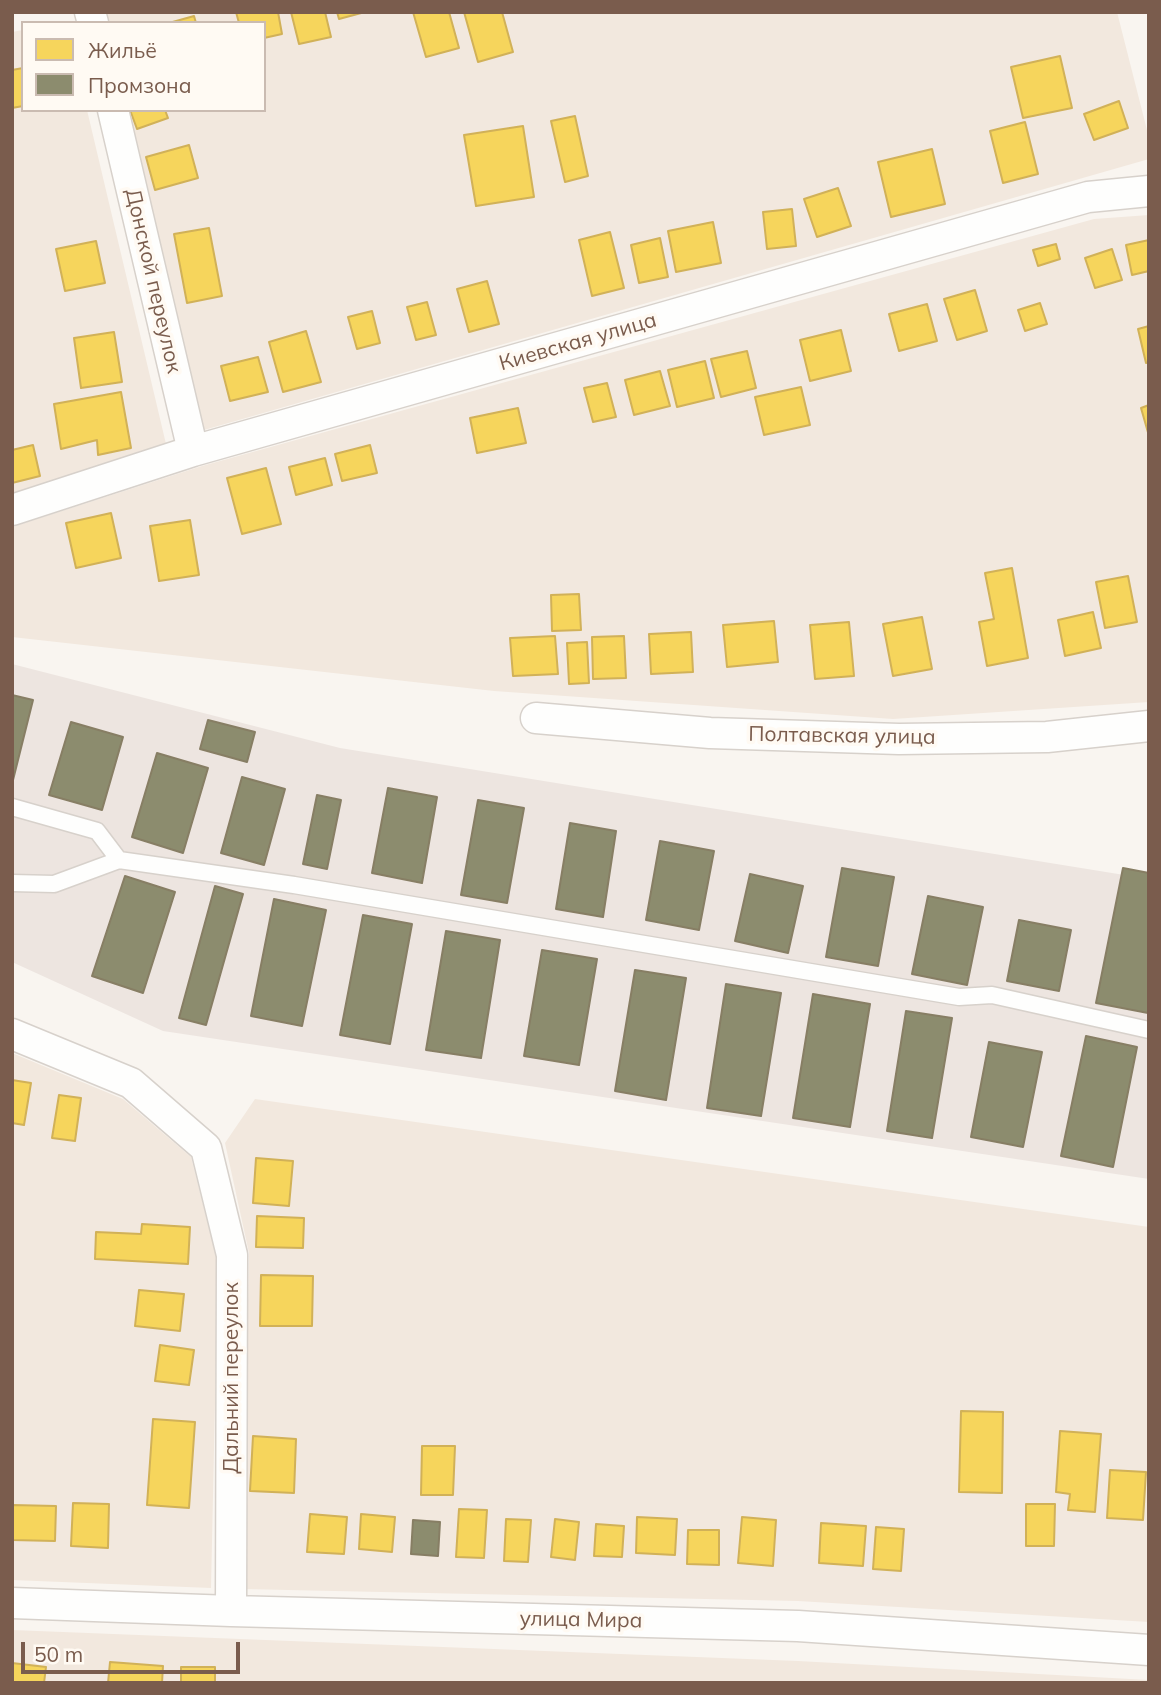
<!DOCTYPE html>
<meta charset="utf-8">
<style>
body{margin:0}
#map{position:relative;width:1161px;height:1695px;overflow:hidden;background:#f9f5f0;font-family:Mulish,sans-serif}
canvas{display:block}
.frame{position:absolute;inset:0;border:14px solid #7a5c4d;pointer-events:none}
.legend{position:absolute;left:21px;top:21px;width:245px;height:91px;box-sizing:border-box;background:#fffaf3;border:2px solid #cabbb1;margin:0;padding:9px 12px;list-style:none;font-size:21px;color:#7a5c4d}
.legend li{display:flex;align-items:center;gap:14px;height:35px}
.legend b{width:35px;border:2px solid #cabbb1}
.scale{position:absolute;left:21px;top:1642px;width:219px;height:32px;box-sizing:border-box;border:4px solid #7a5c4d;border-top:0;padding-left:9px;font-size:21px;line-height:24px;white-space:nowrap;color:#7a5c4d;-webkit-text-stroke:5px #fffaf3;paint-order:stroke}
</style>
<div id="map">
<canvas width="1161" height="1695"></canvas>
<div class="frame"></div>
<ul class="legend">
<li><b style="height:19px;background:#f6d55c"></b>Жильё</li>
<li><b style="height:19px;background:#8c8c6e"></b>Промзона</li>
</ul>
<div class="scale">50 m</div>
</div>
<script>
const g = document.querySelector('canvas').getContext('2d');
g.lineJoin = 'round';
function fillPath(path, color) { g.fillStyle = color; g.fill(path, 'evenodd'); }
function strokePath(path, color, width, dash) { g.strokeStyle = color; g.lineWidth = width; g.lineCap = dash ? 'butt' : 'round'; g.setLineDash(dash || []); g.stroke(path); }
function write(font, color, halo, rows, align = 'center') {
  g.font = font + ' Mulish,sans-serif'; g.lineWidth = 7; g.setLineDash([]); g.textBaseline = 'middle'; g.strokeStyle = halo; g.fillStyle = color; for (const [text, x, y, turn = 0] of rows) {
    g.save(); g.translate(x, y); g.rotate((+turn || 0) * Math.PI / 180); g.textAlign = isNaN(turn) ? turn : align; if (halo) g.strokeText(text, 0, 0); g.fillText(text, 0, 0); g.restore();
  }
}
const residential = new Path2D(`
 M101,12H1117L1149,138V159L204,430L125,110H264V23H104Z
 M23,30V110H87L166,444L12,495V32Z
 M1149,215V702L893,719L494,691L12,637V527L202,466L1094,219Z
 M12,1053L123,1099L191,1157L218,1264L211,1588L12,1580Z
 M255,1099L1149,1227V1622L798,1601L242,1589L249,1253L225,1143Z
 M12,1630L798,1661L1149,1680V1683H12Z`);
const industrial = new Path2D(`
 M12,664L340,748L1149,879V1179L163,1031L12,962Z`);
const homes = new Path2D(`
 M236,12H278L282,34L264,38V23H239Z
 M291,12H325L331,37L299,44Z
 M337,12H365L339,19Z
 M413,12H449L459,48L426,57Z
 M464,12H502L513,52L478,62Z
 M194,16L196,23H169Z
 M1060,56L1072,108L1023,118L1011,67Z
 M23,68V106L12,108V70Z
 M1119,101L1128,128L1094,140L1084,114Z
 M130,110H165L168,118L137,129Z
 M575,116L588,176L565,182L551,121Z
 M1025,122L1038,174L1003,183L990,131Z
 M523,126L534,197L476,206L464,135Z
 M189,145L198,178L155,190L146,157Z
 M932,149L945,204L891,217L878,162Z
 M838,188L851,226L817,237L804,199Z
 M792,209L796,246L767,249L763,212Z
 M713,222L721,263L676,272L668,231Z
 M209,228L222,296L187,303L174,234Z
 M610,232L624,288L592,296L579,240Z
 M660,238L668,277L639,283L631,245Z
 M1149,240V271L1132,275L1126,245Z
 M96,241L105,283L65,291L56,249Z
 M1056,244L1060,259L1038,266L1033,250Z
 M1112,249L1122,280L1095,288L1085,258Z
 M487,281L499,324L469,332L457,289Z
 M975,290L987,331L957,340L944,299Z
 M427,302L436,335L416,340L407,307Z
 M1040,303L1047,324L1025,331L1018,310Z
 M927,304L937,341L899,351L889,314Z
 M372,311L380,343L357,349L348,317Z
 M1149,326V362L1146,363L1138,329Z
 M841,330L851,371L810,381L800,340Z
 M306,331L321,382L283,392L269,342Z
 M114,332L122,382L81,388L74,338Z
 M747,351L756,388L721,397L711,359Z
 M258,357L268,392L230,401L221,366Z
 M705,361L714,398L677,407L668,370Z
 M660,371L670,406L634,415L625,380Z
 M607,383L616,417L593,422L584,388Z
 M801,387L810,425L764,435L755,397Z
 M121,392L131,448L98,455L97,440L61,449L54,404Z
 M1149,405V436L1141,408Z
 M518,408L526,443L477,453L470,418Z
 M33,445L40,476L12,483V450Z
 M370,445L377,473L342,481L335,454Z
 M325,458L332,485L296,495L289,467Z
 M266,468L281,524L242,534L227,478Z
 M111,513L121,558L76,568L66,523Z
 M190,520L199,575L159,581L150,526Z
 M1012,568L1028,658L987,666L979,622L994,619L985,573Z
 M1128,576L1137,622L1105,628L1096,582Z
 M579,594L581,630L552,631L551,595Z
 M1093,612L1101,648L1065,656L1058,620Z
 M922,617L932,669L893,676L883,624Z
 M774,621L778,662L727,667L723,625Z
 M849,622L854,676L815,679L810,625Z
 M691,632L693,672L651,674L649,634Z
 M555,636L558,674L513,676L510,638Z
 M624,636L626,678L593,679L592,637Z
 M587,642L589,683L569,684L567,643Z
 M12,1080L31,1083L24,1125L12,1123Z
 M59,1095L81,1098L75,1141L52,1138Z
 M256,1158L293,1161L289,1206L253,1203Z
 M257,1216L304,1218L303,1248L256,1247Z
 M142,1224L190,1227L188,1264L95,1259L96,1232L141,1234Z
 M261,1275L313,1276L312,1326H260Z
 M139,1290L184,1294L180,1331L135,1326Z
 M160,1345L194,1350L189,1385L155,1381Z
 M961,1411L1003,1412L1002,1493L959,1492Z
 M153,1419L195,1422L189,1508L147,1505Z
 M1060,1431L1101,1434L1095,1512L1068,1510L1070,1494L1056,1492Z
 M253,1436L296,1439L294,1493L250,1491Z
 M422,1446H455L453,1495H421Z
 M1110,1470L1146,1472L1143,1520L1107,1518Z
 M73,1503L109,1504L108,1548L71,1546Z
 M1026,1504H1055L1054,1546H1026Z
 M12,1505L56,1506L55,1541L12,1540Z
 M459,1509L487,1510L484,1558L456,1557Z
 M310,1514L347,1517L344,1554L307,1552Z
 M361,1514L395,1517L392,1552L359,1549Z
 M637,1517L677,1519L675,1555L636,1553Z
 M742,1517L776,1520L773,1566L738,1563Z
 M506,1519L531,1520L528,1562L504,1561Z
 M555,1519L579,1522L575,1560L551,1557Z
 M821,1523L866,1526L863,1566L819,1563Z
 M596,1524L624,1526L622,1557L594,1556Z
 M876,1527L904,1529L901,1571L873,1569Z
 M688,1530H719V1565L687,1564Z
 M110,1662L163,1666L162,1683H108Z
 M12,1663L46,1667L44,1683H12Z
 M181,1667H215V1683H181Z`);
const industry = new Path2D(`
 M12,695L33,700L12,784Z
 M208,720L255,732L247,762L200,749Z
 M71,722L123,737L102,810L49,795Z
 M157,753L208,768L183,853L132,837Z
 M242,777L285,789L264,865L221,853Z
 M388,788L437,797L422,883L372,873Z
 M317,795L341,800L327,869L303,864Z
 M478,800L524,808L507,903L461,895Z
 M570,823L616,831L603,917L556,909Z
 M660,841L714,851L699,930L646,920Z
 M842,868L894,877L878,966L826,957Z
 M1123,868L1149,873L1148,1013L1096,1003Z
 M750,874L803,886L788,953L735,941Z
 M125,876L175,892L143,993L92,976Z
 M215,886L243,894L206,1025L179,1018Z
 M928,896L983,907L967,985L912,974Z
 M274,899L326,910L302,1026L251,1016Z
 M363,915L412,924L390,1044L340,1035Z
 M1019,920L1071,930L1059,991L1007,981Z
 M446,931L500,940L481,1058L426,1050Z
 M542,950L597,959L579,1065L524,1056Z
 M635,970L686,978L666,1100L615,1091Z
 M726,984L781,993L761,1116L707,1108Z
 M813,994L870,1004L850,1127L793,1118Z
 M906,1011L952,1018L932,1138L887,1131Z
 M1086,1036L1137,1047L1113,1167L1061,1156Z
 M989,1042L1042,1052L1023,1147L971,1137Z
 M413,1520L440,1522L438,1556L411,1554Z`);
const lane = new Path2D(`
 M12,807L97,831L119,860L294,885L959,997L992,995L1149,1030
 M12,883L54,884L119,860`);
const street = new Path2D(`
 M90,12L93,23
 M113,110L193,451
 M12,510L193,451L1088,197L1149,191
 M536,718L710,733L899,739L1047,737L1149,726
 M12,1034L131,1083L206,1148L232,1255L231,1611
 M12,1603L231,1611L798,1626L1149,1650`);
const streetNames = [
 ["Донской переулок",153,281,77],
 ["Киевская улица",578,342,-16],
 ["Полтавская улица",842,736,1],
 ["Дальний переулок",232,1378,-90],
 ["улица Мира",581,1620,1]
];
fillPath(residential, '#f2e8de');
fillPath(industrial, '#ede5e0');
fillPath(homes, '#f6d55c');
strokePath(homes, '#d1b158', 2);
fillPath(industry, '#8c8c6e');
strokePath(industry, '#877e64', 2);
strokePath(lane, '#d7d1cb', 19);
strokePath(street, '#d7d1cb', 33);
strokePath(lane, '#fefefd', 16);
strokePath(street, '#fefefd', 30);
write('21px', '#7a5c4d', '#fffaf3', streetNames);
</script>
